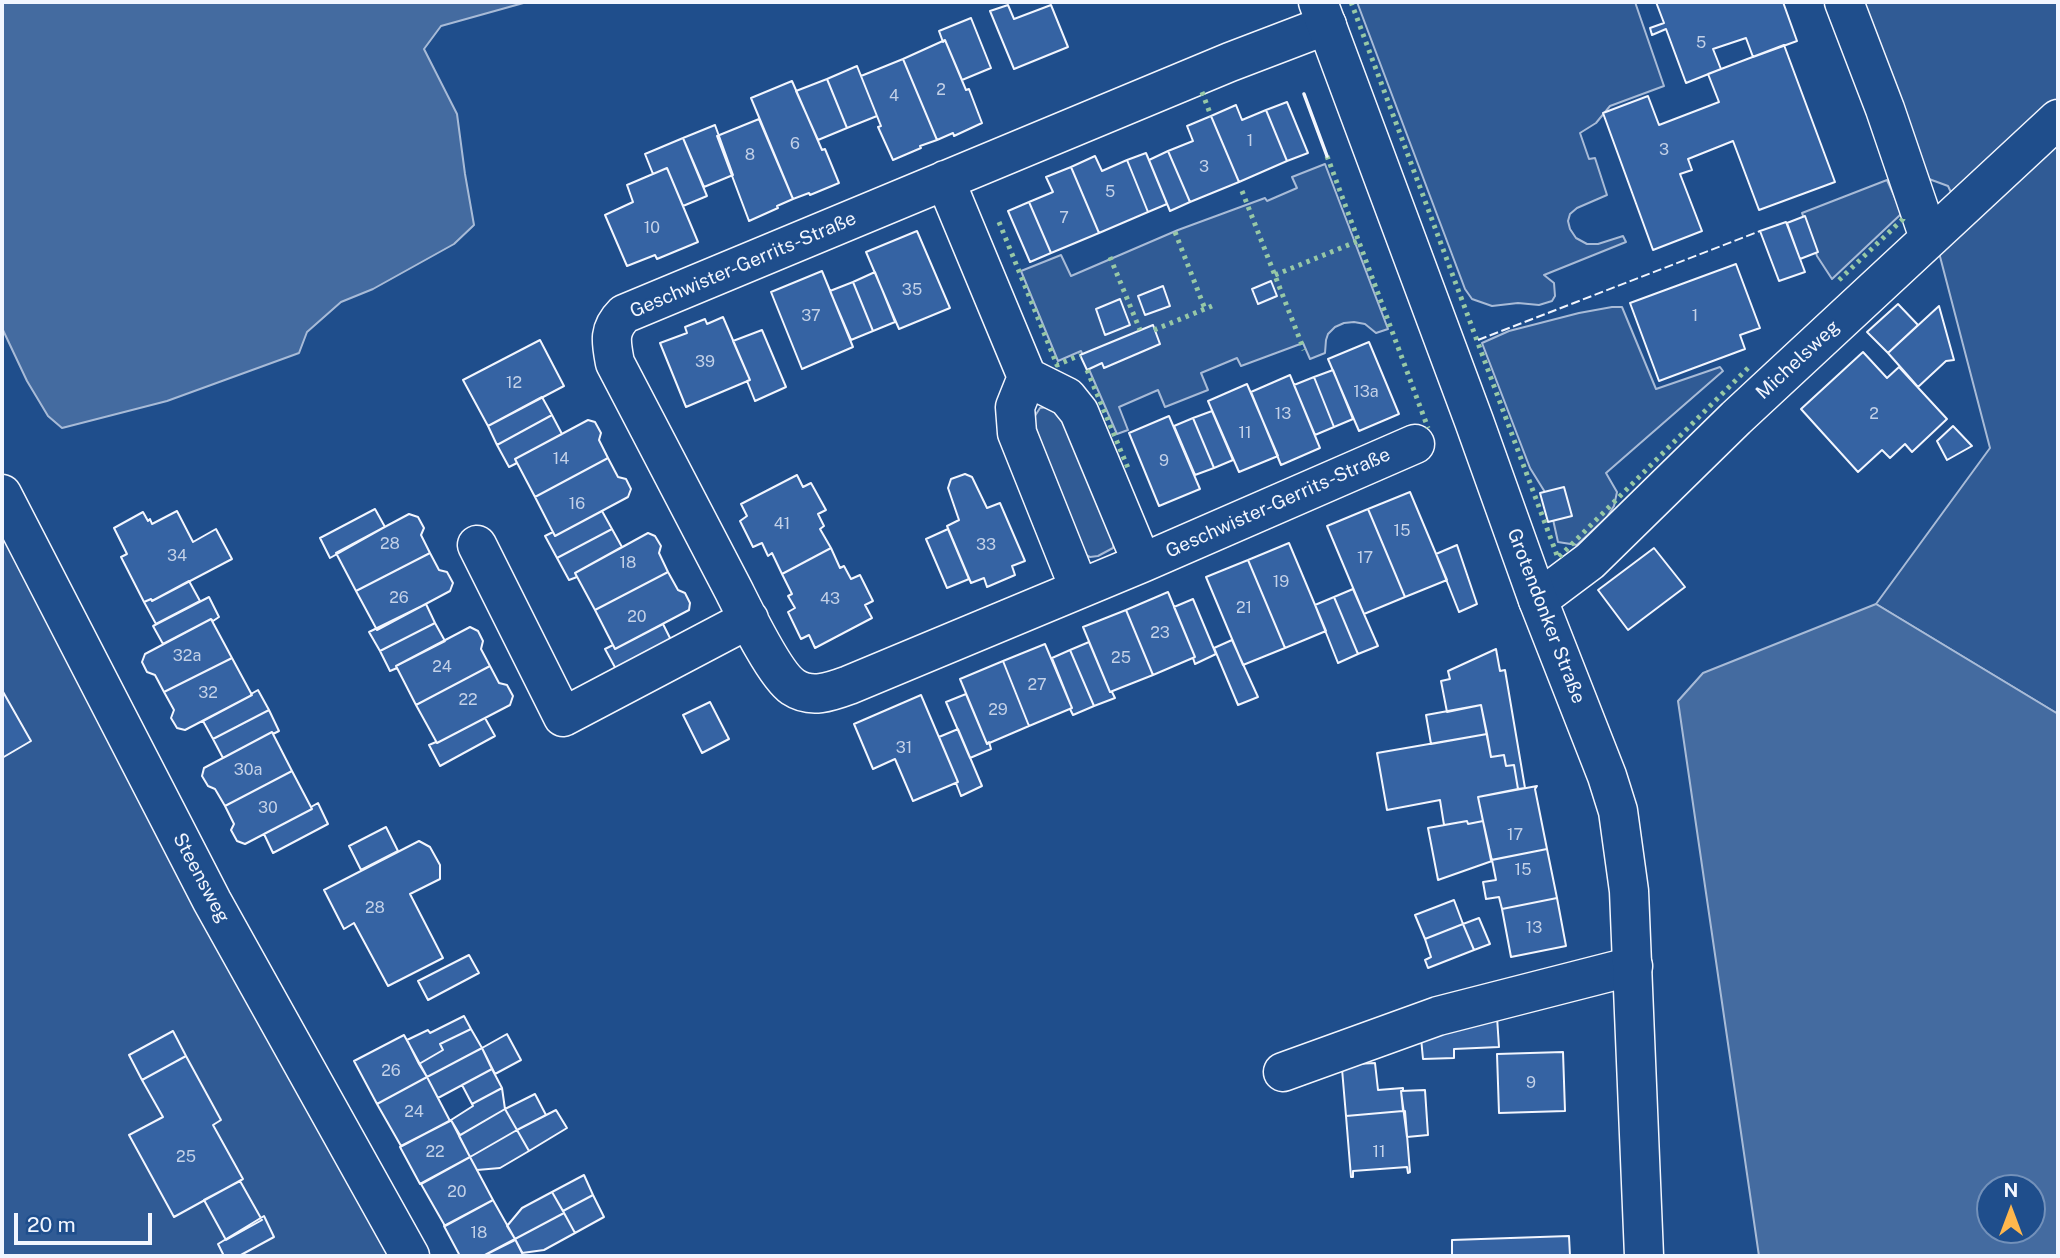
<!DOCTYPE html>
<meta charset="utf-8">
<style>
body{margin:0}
#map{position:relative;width:2060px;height:1258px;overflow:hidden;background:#1f4e8c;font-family:"Public Sans",sans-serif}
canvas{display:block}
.frame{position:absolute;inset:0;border:4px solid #f2f6ff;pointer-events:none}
.north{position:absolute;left:1976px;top:1174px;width:70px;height:70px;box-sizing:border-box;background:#1f4e8c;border:2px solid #7391ba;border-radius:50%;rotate:0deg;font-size:19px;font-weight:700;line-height:28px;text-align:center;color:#f2f6ff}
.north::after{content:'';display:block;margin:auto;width:24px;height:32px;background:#ffb74d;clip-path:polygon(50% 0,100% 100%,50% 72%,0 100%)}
.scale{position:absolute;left:14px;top:1213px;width:138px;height:32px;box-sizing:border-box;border:4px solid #f2f6ff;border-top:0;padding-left:9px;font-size:21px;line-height:24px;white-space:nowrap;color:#f2f6ff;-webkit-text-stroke:5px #1f4e8c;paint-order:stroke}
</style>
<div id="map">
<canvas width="2060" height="1258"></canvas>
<div class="frame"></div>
<div class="north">N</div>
<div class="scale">20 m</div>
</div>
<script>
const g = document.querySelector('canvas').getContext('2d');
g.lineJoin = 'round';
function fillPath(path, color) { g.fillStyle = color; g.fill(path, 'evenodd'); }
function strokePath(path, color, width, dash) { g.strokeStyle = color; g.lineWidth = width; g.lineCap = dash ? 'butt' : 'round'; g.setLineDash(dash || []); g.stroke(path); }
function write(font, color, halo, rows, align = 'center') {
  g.font = font + ' "Public Sans",sans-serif'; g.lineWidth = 5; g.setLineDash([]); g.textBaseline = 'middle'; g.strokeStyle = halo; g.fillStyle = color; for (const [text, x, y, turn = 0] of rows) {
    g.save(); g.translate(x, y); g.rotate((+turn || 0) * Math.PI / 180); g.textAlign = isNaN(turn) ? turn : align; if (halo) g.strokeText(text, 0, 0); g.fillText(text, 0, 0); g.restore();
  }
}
const built = new Path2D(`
 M1357,2H1635L1664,86L1610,106L1596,123L1580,133L1589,159L1595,158L1607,195L1577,208L1570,214L1568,221L1570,229L1576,238L1587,244H1598L1623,236L1626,242L1544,275L1554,283L1555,296L1552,301L1539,305L1518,303L1492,306L1472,299L1465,289Z
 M1862,2H2058V714L1876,604L1990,448L1937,245L1955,201L1948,186L1929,179Z
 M1325,164L1388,329L1376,333L1365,324L1354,322L1344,323L1335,327L1328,334L1326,340L1325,353L1310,359L1303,343L1241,366L1237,358L1201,373L1208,390L1165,407L1158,390L1119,407L1128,430L1117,434L1081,351L1058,361L1021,271L1061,255L1071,276L1178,230L1265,198L1267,201L1297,188L1292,177Z
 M1887,180L1901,211L1900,215L1832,279L1817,256L1802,213Z
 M1612,307H1622L1656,389L1720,367L1723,371L1606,473L1617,492L1614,506L1607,517L1577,545L1558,542L1548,497L1530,468L1482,343L1509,331L1579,313Z
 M1048,407L1064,415L1114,543L1113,548L1098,556L1090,557L1084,554L1069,529L1033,419L1040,408Z
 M2,494L410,1256H2Z`);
const water = new Path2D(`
 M2,2H527L441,26L424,49L457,114L465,174L474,225L454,244L373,289L341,302L307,332L299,353L167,401L62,428L48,416L27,381L2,328Z
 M1876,604L2058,714V1256H1759L1678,701L1703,673ZM1990,1188H2032V1230H1990Z`);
const building = new Path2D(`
 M1656,2H1783L1797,41L1753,57L1746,38L1713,49L1721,69L1686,83L1666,29L1652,35L1650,28L1664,23Z
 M1008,5L1014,19L1051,5L1068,47L1014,69L990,11Z
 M971,18L991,68L962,80L945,40L943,42L939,31Z
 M945,40L966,90L969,89L982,123L954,136L953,133L937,140L903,59Z
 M1784,45L1835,182L1759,210L1733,141L1688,159L1692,170L1680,174L1702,231L1653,250L1603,113L1648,96L1659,125L1719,102L1708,74Z
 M903,59L937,140L920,146L921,148L893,160L878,127L881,126L861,76Z
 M857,66L877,116L847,128L827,79Z
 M827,79L847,128L818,140L796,91Z
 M792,81L822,150L825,149L839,183L810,195L809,193L793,199L751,98Z
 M1287,102L1308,153L1287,161L1266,110Z
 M1236,105L1242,120L1266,110L1287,161L1239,182L1211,116Z
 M1211,116L1239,182L1190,202L1168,151L1193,141L1187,126Z
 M759,119L793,199L777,206L778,208L749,221L717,136Z
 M715,125L733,175L704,187L683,138Z
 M683,138L707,196L683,206L667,168L653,174L645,154Z
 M1168,151L1190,202L1170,211L1149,160Z
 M1146,153L1167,204L1148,212L1127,160Z
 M1095,156L1102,171L1127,160L1148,212L1099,233L1071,167Z
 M1071,167L1099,233L1051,253L1029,202L1053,192L1046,177Z
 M667,168L698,242L657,259L655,255L627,266L605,215L633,202L627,185Z
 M1029,202L1051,253L1030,262L1008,211Z
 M1805,216L1818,252L1800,259L1787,223Z
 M1786,222L1805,272L1779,281L1760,231Z
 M917,231L950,308L899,329L866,252Z
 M1736,264L1760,328L1740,335L1745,349L1659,381L1630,303Z
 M822,271L853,347L802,369L771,292Z
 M875,272L895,322L873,331L853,282Z
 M1271,281L1277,296L1258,304L1252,289Z
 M853,282L873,331L851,340L830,291Z
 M1163,286L1170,306L1145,315L1138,296Z
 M1120,299L1130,325L1105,335L1096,309Z
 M1898,304L1918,325L1888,353L1867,332Z
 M1939,306L1954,360L1946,361L1918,387L1888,353Z
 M723,317L750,380L686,407L660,343L687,333L685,327L705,319L707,324Z
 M1153,325L1160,344L1104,368L1102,363L1087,370L1080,355Z
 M762,330L786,387L755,401L747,381L750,380L733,341Z
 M540,340L564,386L488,426L463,380Z
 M1369,342L1399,414L1359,431L1328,359Z
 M1863,352L1887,378L1899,367L1947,419L1912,452L1905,444L1890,458L1882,450L1858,472L1801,409Z
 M1333,370L1353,419L1334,427L1314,377Z
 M1290,375L1320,448L1281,465L1251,392Z
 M1314,377L1334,427L1315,435L1294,385Z
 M1247,384L1278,456L1239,472L1208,401Z
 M542,397L552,415L497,445L488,426Z
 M1212,411L1233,460L1214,468L1193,418Z
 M552,415L562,434L515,459L517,463L509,467L497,445Z
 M1169,416L1200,489L1159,506L1129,433Z
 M1193,418L1214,468L1195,475L1174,426Z
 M588,420L595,422L601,433L599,440L608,458L535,497L515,459Z
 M1953,426L1972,446L1947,460L1937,441Z
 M608,458L618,477L626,479L631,489L628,497L555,536L535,497Z
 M965,474L972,477L987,508L1000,503L1025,561L1012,566L1015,575L987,587L984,578L971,583L947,526L959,520L948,488L951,479Z
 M797,475L803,487L811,483L826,510L818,514L824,526L820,529L831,548L782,574L772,553L768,556L762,543L753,547L740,521L747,516L741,504Z
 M1564,487L1572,516L1548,522L1540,493Z
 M1410,492L1447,580L1405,597L1368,509Z
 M375,509L385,527L330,558L320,538Z
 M1368,509L1405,597L1364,614L1327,526Z
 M177,511L193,542L216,529L232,559L152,601L151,599L144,602L121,557L127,554L114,528L143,512L148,521L150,519L152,524Z
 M602,511L612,529L557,558L545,536L553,532L555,536Z
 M409,514L418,517L424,528L421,535L430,553L356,591L336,553Z
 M612,529L622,547L575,573L577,577L569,580L557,558Z
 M948,529L969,579L947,588L926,539Z
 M648,533L655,536L661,546L659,553L668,572L595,610L575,573Z
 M1289,543L1326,631L1285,648L1248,560Z
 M1457,545L1477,604L1459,612L1436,554Z
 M831,548L840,568L844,566L851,579L860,575L873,601L865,605L872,618L815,648L809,635L801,639L788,612L795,608L788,596L792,594L782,574Z
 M1654,548L1685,587L1628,630L1598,590Z
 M430,553L439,570L447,572L453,583L450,591L377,630L356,591Z
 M1248,560L1285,648L1243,665L1206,577Z
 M668,572L678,590L685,593L690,603L689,610L615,649L595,610Z
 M189,581L200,601L156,624L144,602L151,599L152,601Z
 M1353,589L1378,646L1358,654L1334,597Z
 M1168,592L1195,657L1153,675L1126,610Z
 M209,597L219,617L213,621L211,619L163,644L153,626Z
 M1334,597L1358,654L1338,663L1315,605Z
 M1193,599L1216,654L1195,664L1193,658L1195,657L1174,607Z
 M426,604L435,623L380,651L369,632Z
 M1126,610L1153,675L1110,692L1083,627Z
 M211,619L232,658L164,692L155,675L147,672L142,662L145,654Z
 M435,623L445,641L396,666L397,668L390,671L380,651Z
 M663,624L672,642L617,671L605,649L613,645L615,649Z
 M470,627L478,631L483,641L481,649L490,666L416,705L396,666Z
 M1232,640L1258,697L1238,705L1214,648Z
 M1089,642L1110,692H1112L1115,698L1094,706L1070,650Z
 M1045,644L1072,708L1029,726L1003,661Z
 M1496,649L1500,671L1505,670L1525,788L1518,789L1514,765L1506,766L1504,755L1491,757L1481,705L1447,712L1441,681L1450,679L1448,671Z
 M1070,650L1094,706L1073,715L1070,709L1072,708L1052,658Z
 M232,658L252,695L185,730L177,728L171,718L174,710L164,692Z
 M1003,661L1029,726L987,744L960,679Z
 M490,666L499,683L507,685L513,696L510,705L437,743L416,705Z
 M2,690L31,741L2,758Z
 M258,690L269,710L213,739L203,721L252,695L251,694Z
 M966,694L987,744L989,742L991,749L970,758L946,702Z
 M921,695L958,782L913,801L895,759L873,769L854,724Z
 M710,702L729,739L702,753L683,715Z
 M1481,705L1487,734L1431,744L1426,715Z
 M269,710L279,731L273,734L272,732L223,758L213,739Z
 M485,718L495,736L440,766L429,745L436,742L437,743Z
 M958,729L982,786L961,796L956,783L958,782L939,737Z
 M272,732L292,771L225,806L215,789L208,786L202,776L204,768Z
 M1487,734L1491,757L1504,755L1506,766L1514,765L1518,789L1478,797L1483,821L1468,824L1467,821L1444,825L1440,800L1387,810L1377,753Z
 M292,771L312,809L245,844L237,841L231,830L234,824L225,806Z
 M1537,786L1535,789L1547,849L1491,860L1478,797Z
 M318,803L328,824L273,853L264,834L312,809L311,807Z
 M1467,821L1468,824L1483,821L1492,861L1438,880L1428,828Z
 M386,827L398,851L361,870L349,846Z
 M419,841L430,847L440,865V879L410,894L443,958L388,986L354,923L344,929L324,890Z
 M1547,849L1557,898L1502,909L1499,897L1486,899L1483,882L1496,880L1492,860Z
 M1557,898L1566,946L1511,957L1502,909Z
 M1454,900L1463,924L1425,939L1415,915Z
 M1479,918L1490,944L1474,950L1463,924Z
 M1463,924L1474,950L1428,968L1425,960L1431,957L1425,939Z
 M469,955L479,973L428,1000L418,981Z
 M464,1016L471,1029L440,1044L443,1050L419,1064L407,1040L428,1030L430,1033Z
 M1497,1017L1499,1047L1454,1049V1058L1423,1059L1421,1038Z
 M471,1029L482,1048L427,1077L419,1064L443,1050L440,1044Z
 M173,1031L186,1056L142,1080L129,1055Z
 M507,1034L521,1060L495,1074L482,1048Z
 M404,1035L427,1077L377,1104L354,1061Z
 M482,1048L492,1069L438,1098L427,1077Z
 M1563,1052L1565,1111L1499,1113L1497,1054Z
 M186,1056L221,1120L213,1125L243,1179L174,1217L129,1135L163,1117L142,1080Z
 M1375,1063L1378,1090L1403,1088V1091H1401L1403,1111L1346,1116L1342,1069L1355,1064Z
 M492,1069L502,1088L472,1104L462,1085Z
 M427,1077L450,1121L401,1146L377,1104Z
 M502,1088L505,1109L460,1135L451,1120L473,1106L472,1104Z
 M1425,1090L1428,1135L1407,1137L1401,1091Z
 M535,1094L546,1115L517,1130L505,1109Z
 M505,1109L517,1130L470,1157L459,1136Z
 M556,1110L567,1128L529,1151L517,1130Z
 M1403,1111H1405L1410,1172L1408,1173L1407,1167L1353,1171V1177H1351L1346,1116Z
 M451,1120L470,1157L420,1184L400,1147Z
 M517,1130L529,1151L500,1168L477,1170L470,1157Z
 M470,1157L493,1200L445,1226L421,1184Z
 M584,1175L593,1195L563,1211L552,1192Z
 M240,1181L262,1220L226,1240L204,1200Z
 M552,1192L564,1213L515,1239L507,1226L522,1208Z
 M593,1195L604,1217L575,1233L563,1211Z
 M493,1200L515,1239L483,1256H460L444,1226Z
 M564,1213L575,1233L544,1250L522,1253L515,1239Z
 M264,1216L274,1237L239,1256H224L218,1244Z
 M1569,1236L1570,1256H1452V1240Z
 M515,1239L524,1256H483L515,1240Z`);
const minor = new Path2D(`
 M1844,2L1885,109L1929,238
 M1327,25L1230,62L624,314C608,330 611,342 615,363C654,439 694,515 734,591C745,613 775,675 793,687C811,699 830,692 849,685L1142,563L1415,444
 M945,180L1027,377L1015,407L1017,433L1079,588
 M1027,377L1067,397L1079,412L1142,563
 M2,494L212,901L410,1256
 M477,545L563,717L749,619
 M1538,600L1590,561L1736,418L2058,119
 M1283,1072L1438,1016L1633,966`);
const major = new Path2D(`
 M1318,2L1474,421L1538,600L1607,776L1618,811L1629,891L1644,1256`);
const hedge = new Path2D(`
 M1351,2L1558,558L1751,365
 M1202,92L1211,116
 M1327,156L1428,428
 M1242,191L1304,350
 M999,222L1057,365L1080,355
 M1175,232L1205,309
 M1110,257L1140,330
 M1275,275L1358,241
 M1839,280L1903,219V216
 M1154,330L1212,306
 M1087,370L1128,468`);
const fence = new Path2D(`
 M1478,340L1760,231`);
const wall = new Path2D(`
 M1304,94L1327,156`);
const numberNames = [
 ["5",1701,43],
 ["2",941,90],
 ["4",894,96],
 ["1",1250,141],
 ["6",795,144],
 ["3",1664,150],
 ["8",750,155],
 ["3",1204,167],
 ["5",1110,192],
 ["7",1064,218],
 ["10",652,228],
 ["35",912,290],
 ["37",811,316],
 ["1",1695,316],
 ["39",705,362],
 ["12",514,383],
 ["13a",1366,392],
 ["13",1283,414],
 ["2",1874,414],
 ["11",1245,433],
 ["14",561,459],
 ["9",1164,461],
 ["16",577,504],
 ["41",782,524],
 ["15",1402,531],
 ["28",390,544],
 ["33",986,545],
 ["34",177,556],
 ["17",1365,558],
 ["18",628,563],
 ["19",1281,582],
 ["26",399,598],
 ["43",830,599],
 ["21",1244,608],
 ["20",637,617],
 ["23",1160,633],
 ["32a",187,656],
 ["25",1121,658],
 ["24",442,667],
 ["27",1037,685],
 ["32",208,693],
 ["22",468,700],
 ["29",998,710],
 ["31",904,748],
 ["30a",248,770],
 ["30",268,808],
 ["17",1515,835],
 ["15",1523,870],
 ["28",375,908],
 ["13",1534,928],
 ["26",391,1071],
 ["9",1531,1083],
 ["24",414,1112],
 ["22",435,1152],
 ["11",1379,1152],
 ["25",186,1157],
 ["20",457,1192],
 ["18",479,1233]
];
const streetNames = [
 ["Geschwister-Gerrits-Straße",743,265,-23],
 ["Michelsweg",1798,360,-43],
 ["Geschwister-Gerrits-Straße",1278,503,-24],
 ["Grotendonker Straße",1546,616,69],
 ["Steensweg",201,878,62]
];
fillPath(built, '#305b95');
strokePath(built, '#a8bbd7', 2);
fillPath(water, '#446ba0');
strokePath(water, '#a8bbd7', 2);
fillPath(building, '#3563a3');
strokePath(building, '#f2f6ff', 2);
strokePath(minor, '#f2f6ff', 41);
strokePath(major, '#f2f6ff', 41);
strokePath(minor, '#1f4e8c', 38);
strokePath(major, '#1f4e8c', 38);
strokePath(hedge, '#97c8a6', 5, [3.5, 5]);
strokePath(fence, '#f2f6ff', 2, [9, 3.5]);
strokePath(wall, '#f2f6ff', 3.5);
write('16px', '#c3d1e8', null, numberNames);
write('19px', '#f2f6ff', '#1f4e8c', streetNames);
</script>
